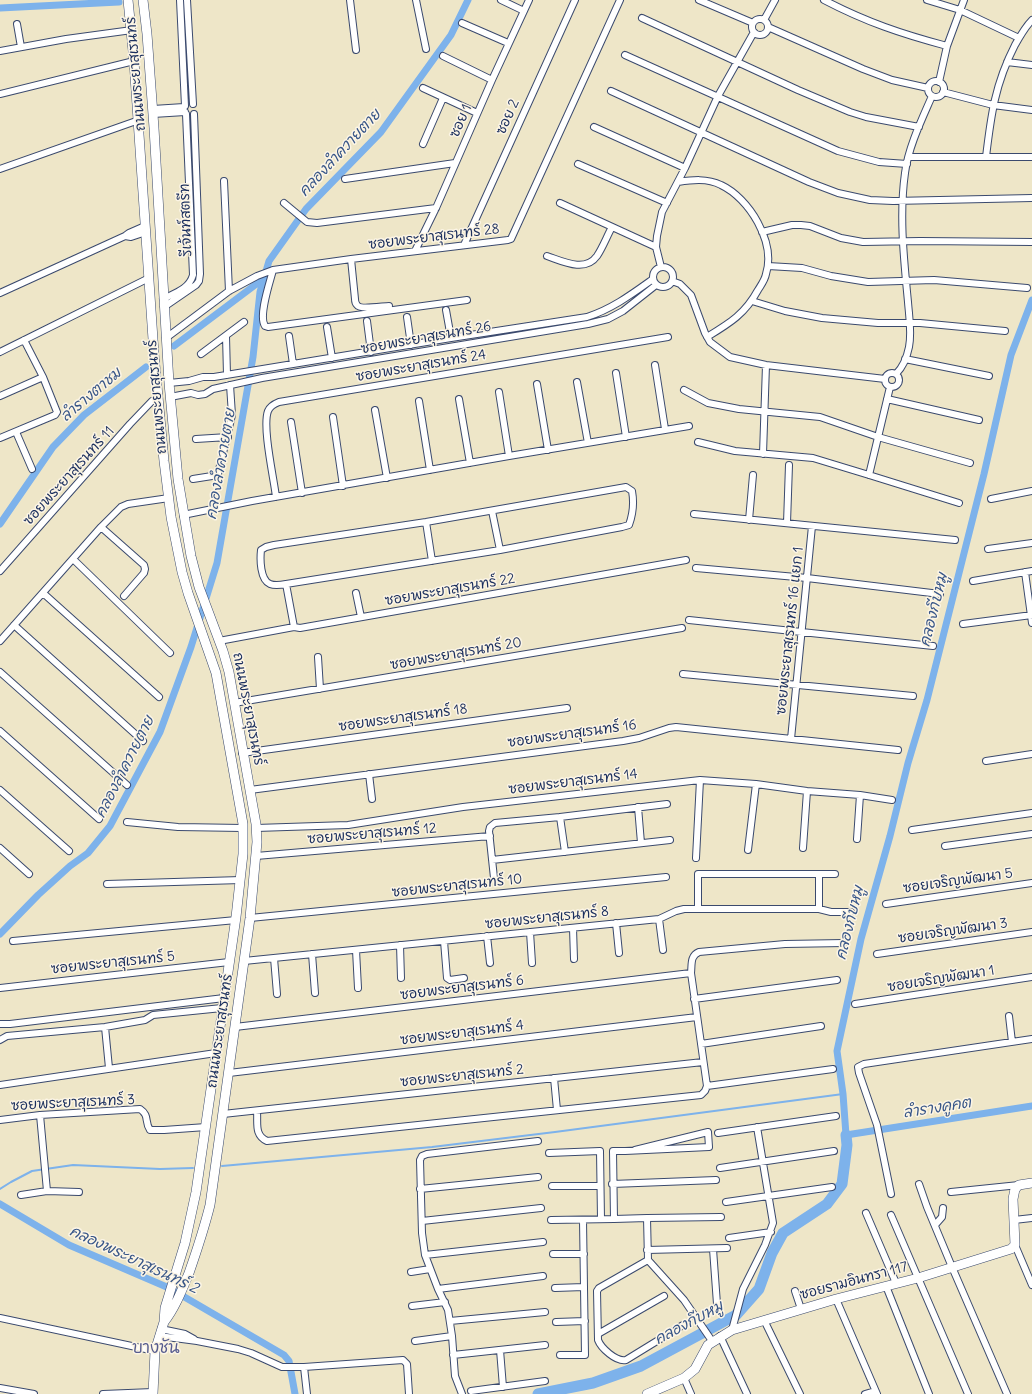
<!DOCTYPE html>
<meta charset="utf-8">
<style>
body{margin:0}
canvas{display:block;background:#eee6c8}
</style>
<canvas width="1032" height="1394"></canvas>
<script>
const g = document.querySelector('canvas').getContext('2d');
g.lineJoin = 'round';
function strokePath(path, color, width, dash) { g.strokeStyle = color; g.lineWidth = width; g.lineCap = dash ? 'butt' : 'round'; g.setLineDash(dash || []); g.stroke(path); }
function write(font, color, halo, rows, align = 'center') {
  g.font = font + ' Delius,"Playpen Sans Thai",sans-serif'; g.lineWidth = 3; g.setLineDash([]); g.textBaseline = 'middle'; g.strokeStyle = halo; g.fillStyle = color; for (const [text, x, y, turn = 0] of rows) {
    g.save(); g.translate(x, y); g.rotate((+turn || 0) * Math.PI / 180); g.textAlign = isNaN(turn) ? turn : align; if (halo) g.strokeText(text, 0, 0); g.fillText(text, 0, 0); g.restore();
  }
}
const stream = new Path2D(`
 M222,1166L432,1147L555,1132L843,1094
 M0,1189L11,1182L32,1171L73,1165L160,1169L193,1168`);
const canal = new Path2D(`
 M0,8L119,2
 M1032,300L1011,355L984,474L927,700L908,763L890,836L861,939L837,1051L843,1094L846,1135L1032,1106
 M174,346L263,279
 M0,524L53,447L84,415L146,367
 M0,934L38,895L70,866L88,853L110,826L160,732L191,647L217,563L253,357L260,292L269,261L306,209L381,132L451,35L468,0
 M0,1204L69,1245L169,1288L284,1355L289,1361L295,1394`);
const river = new Path2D(`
 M538,1394L593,1383L641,1366L736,1315L759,1289L772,1253L783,1233L827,1204L842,1184L847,1145L846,1135`);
const street = new Path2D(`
 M180,0L185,106
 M187,0L193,104
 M350,0L356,50
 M416,0L426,49
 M501,0L524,11
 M699,0L753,23
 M824,0C866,22 902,34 947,46
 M927,0L960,10L1019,38
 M642,18L798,90L850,112L866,117L919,127
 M752 27a8 8 0 1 1 16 0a8 8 0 1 1-16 0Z
 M764,20L775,0
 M462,23L508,43
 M17,24L21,47
 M768,27L863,69L892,80L928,88
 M0,51L66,39L132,30
 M625,55L838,151L879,162L907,164
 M443,56L492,80
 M1007,62L1032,65
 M928 89a8 8 0 1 1 16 0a8 8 0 1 1-16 0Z
 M939,82L947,46L964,0
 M423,88L477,113
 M611,91L809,182L838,193L870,200L893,201L1032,198
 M943,92L993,105L1032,110
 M0,94L134,61
 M153,109L184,107
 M153,114L185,112
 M594,127L685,168
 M423,144L443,98
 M909,157H1032
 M986,157C991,115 995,84 1015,45C1020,36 1025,27 1032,20
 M578,164L667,203
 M0,169L139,120
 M345,179L455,163
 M224,181L229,291
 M678,182C692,180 707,178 721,185C749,198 776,242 766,274C765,280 761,285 758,290C745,314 730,323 707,337
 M284,203L307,222L317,223L436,208
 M560,203L656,247
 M762,232L792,225H801L810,226L841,238L863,242L920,241L1032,242
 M125,236L131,237L146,232
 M464,245L575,0
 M415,251L436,208L492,80L529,0
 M547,256C562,261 585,273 597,256C603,247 607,236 612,227
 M351,259L355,299C355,301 355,303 357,305C360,310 383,306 389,306
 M768,266L802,268L831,276L868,282L934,280L1027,288
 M653 277a10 10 0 1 1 20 0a10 10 0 1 1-20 0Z
 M661,267L656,247L657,236L662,212L685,168L718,96L754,32
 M273,270C270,282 258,316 265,326L268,327L467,300
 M672,281L680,284L691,295L705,333L710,342L730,357L766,365L885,379
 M0,293L125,236L129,233L145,226
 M163,299C175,293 189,289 193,275L186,114
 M752,301L785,311L822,318L878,323H920L1005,331
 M164,307L196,285L199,281L200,274L194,114
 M446,310L451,338
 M407,317L411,345
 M367,321L371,352
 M327,327L332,358
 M226,336L227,375
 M289,336L293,364
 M166,338L229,291L257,276L273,270L351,259L508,240L511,239L620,0
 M0,352L149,278
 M201,354L244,322
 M905,359L989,376
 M655,365L665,429
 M885 380a7 7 0 1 1 14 0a7 7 0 1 1-14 0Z
 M616,373L626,437
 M896,374C903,367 907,357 909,347C912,332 909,316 908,302C904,260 899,216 905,173C908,148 922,119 932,96
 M577,382L588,443
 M169,383L189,381L203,377H214L451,338L587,317C612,309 632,294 653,279
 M537,384L548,450
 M684,390L708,403L739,409L820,417L878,437L970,463
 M499,392L509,456
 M0,396L43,377
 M170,397L191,393L198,395L205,394L213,389L262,378L588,324L608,319L623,311L656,285
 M459,399L470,463
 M887,399L979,420
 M419,401L430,470
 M375,410L387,478
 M333,417L343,486
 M291,422L302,493
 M16,432L32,469
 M0,438L55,415L57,412L43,377L24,340
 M196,439L228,437
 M698,442L735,451L813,458L869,475L959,503
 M763,454L766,365
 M869,475L890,387
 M193,479L212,476L218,474L232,415L230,385
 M626,487L632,491C634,502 633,514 629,525L622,527L500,550L286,584C281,585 275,586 270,584C260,580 260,559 261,550L266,547L274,545L426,522Z
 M276,497C274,479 262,427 268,411C270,406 274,404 279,402L668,337
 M991,499L1032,491
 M492,511L500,550
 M694,514L955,540
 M183,515L252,501L509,456L689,426
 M749,520L753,475
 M426,522L432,561
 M787,523L789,465
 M101,527L144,565L145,569L144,573L124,596
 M988,549L1032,543
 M73,559L170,653
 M696,568L807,578L940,594
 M0,571L130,424L152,401L158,400
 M1025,572L1032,623
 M973,581L1032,571
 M286,584L294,627
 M43,593L159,697
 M356,593L361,617
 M689,620L933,646
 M963,624L1032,615
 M14,625L143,741
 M0,641L101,527L121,507L128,504L169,498
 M219,641L294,627L300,628L686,560
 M318,657L320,689
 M0,672L127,785
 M683,674L913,696
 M234,703L682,628
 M0,731L99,819
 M791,739L812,526
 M242,753L567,708
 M986,761L1032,754
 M369,774L372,799
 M0,790L69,851
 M250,790L623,741L639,738L669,728L676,727L898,750
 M638,807L641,843
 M560,817L565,852
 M127,822L178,827L243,828
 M256,828L348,825L463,807L700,780L756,784L807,791L860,795L892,800
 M912,830L1032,813
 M857,839L860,795
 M945,846L1032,834
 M0,848L29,874
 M803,848L807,791
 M748,850L756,784
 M256,856L490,836
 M696,858L700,780
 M492,860L670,840
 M494,878L489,831L490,827L495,823L560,817L667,804
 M107,884L241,880
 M886,904L1032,883
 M698,909V874H835
 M819,909V874
 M250,918L666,877
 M659,919L663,950
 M616,923L619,953
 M573,928L574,959
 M530,932L532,963
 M487,936L490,963
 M13,941L236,920
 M444,941L447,978L450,980L464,978
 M400,945L401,978
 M356,950L358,988
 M312,954L315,993
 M877,954L1032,932
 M274,958L277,994
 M244,961L659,919L676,911L684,909H819L831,912H851
 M0,988L229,962
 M694,999L837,980
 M855,1004L1032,977
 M1009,1016L1012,1042
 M0,1024H10L224,998
 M105,1027L109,1068
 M235,1027L691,973
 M0,1040L7,1036L105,1027L145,1020L153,1015L222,1008
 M701,1044L821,1026
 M229,1073L697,1017
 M554,1078L557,1110
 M0,1085L216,1053
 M707,1086L833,1069
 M257,1111C258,1123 254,1135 267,1141L701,1095L705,1091L707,1086L691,973C692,964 690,956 699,952L785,944L844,943
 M223,1114L703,1062
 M40,1115L47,1191L79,1192
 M0,1120L40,1115L140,1109C150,1116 144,1121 150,1130H164L206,1127
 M718,1133L836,1116
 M635,1150L708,1132L709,1147L625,1151H613L614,1219L647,1218L648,1260L684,1300L712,1341
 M549,1153L600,1151L601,1219
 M720,1168L834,1151
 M612,1184L716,1180
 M919,1184L927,1207L952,1267L1007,1394
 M552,1186H600
 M420,1189L538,1177
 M951,1192L1019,1185
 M891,1194L877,1125L859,1073L858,1067L864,1064L1032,1039
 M21,1195L47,1191
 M726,1202L832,1187
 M866,1213L896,1283
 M891,1215L968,1394
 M647,1218L721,1217
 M551,1220L614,1219
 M1014,1220L1032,1218
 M422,1221L541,1208
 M935,1225L942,1217L943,1208
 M729,1238L771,1232
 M1015,1245L1032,1285
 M713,1249L717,1304
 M647,1250L727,1248
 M553,1254H584
 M425,1255L543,1242
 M648,1260L599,1288L597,1291L598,1340C601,1348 616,1362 626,1360L683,1325
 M411,1272L430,1269
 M886,1286L929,1394
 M555,1288L584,1287
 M438,1289L543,1276
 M795,1291L801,1309
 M836,1299L877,1394
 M412,1306L445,1302
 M0,1318L155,1351
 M764,1320L800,1394
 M450,1321L545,1312
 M556,1322L585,1321
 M161,1329L185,1334L194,1339
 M732,1330L743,1289L765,1245L773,1223L757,1127
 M598,1334L664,1296
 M159,1336L197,1341L238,1349L251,1353L282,1367H304
 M720,1336L747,1394
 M415,1341L452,1336
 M500,1350L503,1387
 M453,1355L545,1345
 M560,1355H585L583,1220
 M684,1378L691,1394
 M0,1388L34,1394
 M471,1391L545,1381
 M103,1394L153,1392
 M307,1394L304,1367L403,1360L407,1364L409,1394
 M462,1394L455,1376L452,1336L448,1310L438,1289L425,1255L422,1233L420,1160L422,1156L427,1154L538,1141
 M865,1394L875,1391`);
const secondary = new Path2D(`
 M128,0L134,61L154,354L164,461L171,517L182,572L188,593L216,673L243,824V854L236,917L196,1192L185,1243L165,1308L164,1322L155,1351L153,1394
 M143,0L147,34L154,128L169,383L178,479L191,556L199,587L223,651L229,672L256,824L257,842L250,918L210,1205C204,1229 197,1250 189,1273C182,1290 175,1308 164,1322
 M647,1394L684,1378L695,1369L708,1345L732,1330L836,1299L918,1278L1011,1249L1015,1245L1013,1199L1015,1189L1019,1185L1032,1183`);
const streetNames = [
 ["ถนนพระยาสุเรนทร์",136,74,-95],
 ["ซอย 2",508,117,-66],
 ["ซอย 1",461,121,-66],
 ["รีเจ้นท์สตรีท",186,220,-92],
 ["ซอยพระยาสุเรนทร์ 28",434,237,-7],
 ["ซอยพระยาสุเรนทร์ 26",426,338,-10],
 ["ซอยพระยาสุเรนทร์ 24",421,366,-10],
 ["ถนนพระยาสุเรนทร์",157,397,-95],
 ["ซอยพระยาสุเรนทร์ 11",69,476,-48],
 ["ซอยพระยาสุเรนทร์ 22",450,590,-10],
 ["ซอยพระยาสุเรนทร์ 16 แยก 1",790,631,-84],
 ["ซอยพระยาสุเรนทร์ 20",456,654,-10],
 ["ถนนพระยาสุเรนทร์",248,709,79],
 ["ซอยพระยาสุเรนทร์ 18",403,718,-8],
 ["ซอยพระยาสุเรนทร์ 16",572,734,-8],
 ["ซอยพระยาสุเรนทร์ 14",573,782,-7],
 ["ซอยพระยาสุเรนทร์ 12",372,834,-5],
 ["ซอยเจริญพัฒนา 5",958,881,-8],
 ["ซอยพระยาสุเรนทร์ 10",457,886,-6],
 ["ซอยพระยาสุเรนทร์ 8",547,918,-6],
 ["ซอยเจริญพัฒนา 3",953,931,-8],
 ["ซอยพระยาสุเรนทร์ 5",113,963,-6],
 ["ซอยเจริญพัฒนา 1",941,979,-9],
 ["ซอยพระยาสุเรนทร์ 6",462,988,-7],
 ["ถนนพระยาสุเรนทร์",220,1031,-82],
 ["ซอยพระยาสุเรนทร์ 4",462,1033,-7],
 ["ซอยพระยาสุเรนทร์ 2",462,1076,-6],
 ["ซอยพระยาสุเรนทร์ 3",73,1103,-3],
 ["ซอยรามอินทรา 117",854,1281,-15]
];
const waterNames = [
 ["คลองลำควายตาย",340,153,-47],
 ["ลำรางตาชม",91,395,-40],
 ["คลองลำควายตาย",221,464,-80],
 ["คลองกีบหมู",934,610,-76],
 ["คลองลำควายตาย",125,767,-63],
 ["คลองกีบหมู",850,923,-76],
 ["ลำรางคูคต",937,1108,-9],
 ["คลองพระยาสุเรนทร์ 2",134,1260,25],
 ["คลองกีบหมู",689,1323,-28]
];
const quarterNames = [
 ["บางชัน",156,1348]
];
strokePath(stream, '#7db2eb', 2);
strokePath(canal, '#7db2eb', 7);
strokePath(river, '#7db2eb', 11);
strokePath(street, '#3b4a6e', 8);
strokePath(secondary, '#3b4a6e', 10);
strokePath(street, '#fff', 6);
strokePath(secondary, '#fff', 9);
write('14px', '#1b2f5e', '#fcf5e5', streetNames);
write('italic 15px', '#385688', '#fcf5e5', waterNames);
write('16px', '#565c8f', '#fcf5e5', quarterNames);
</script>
